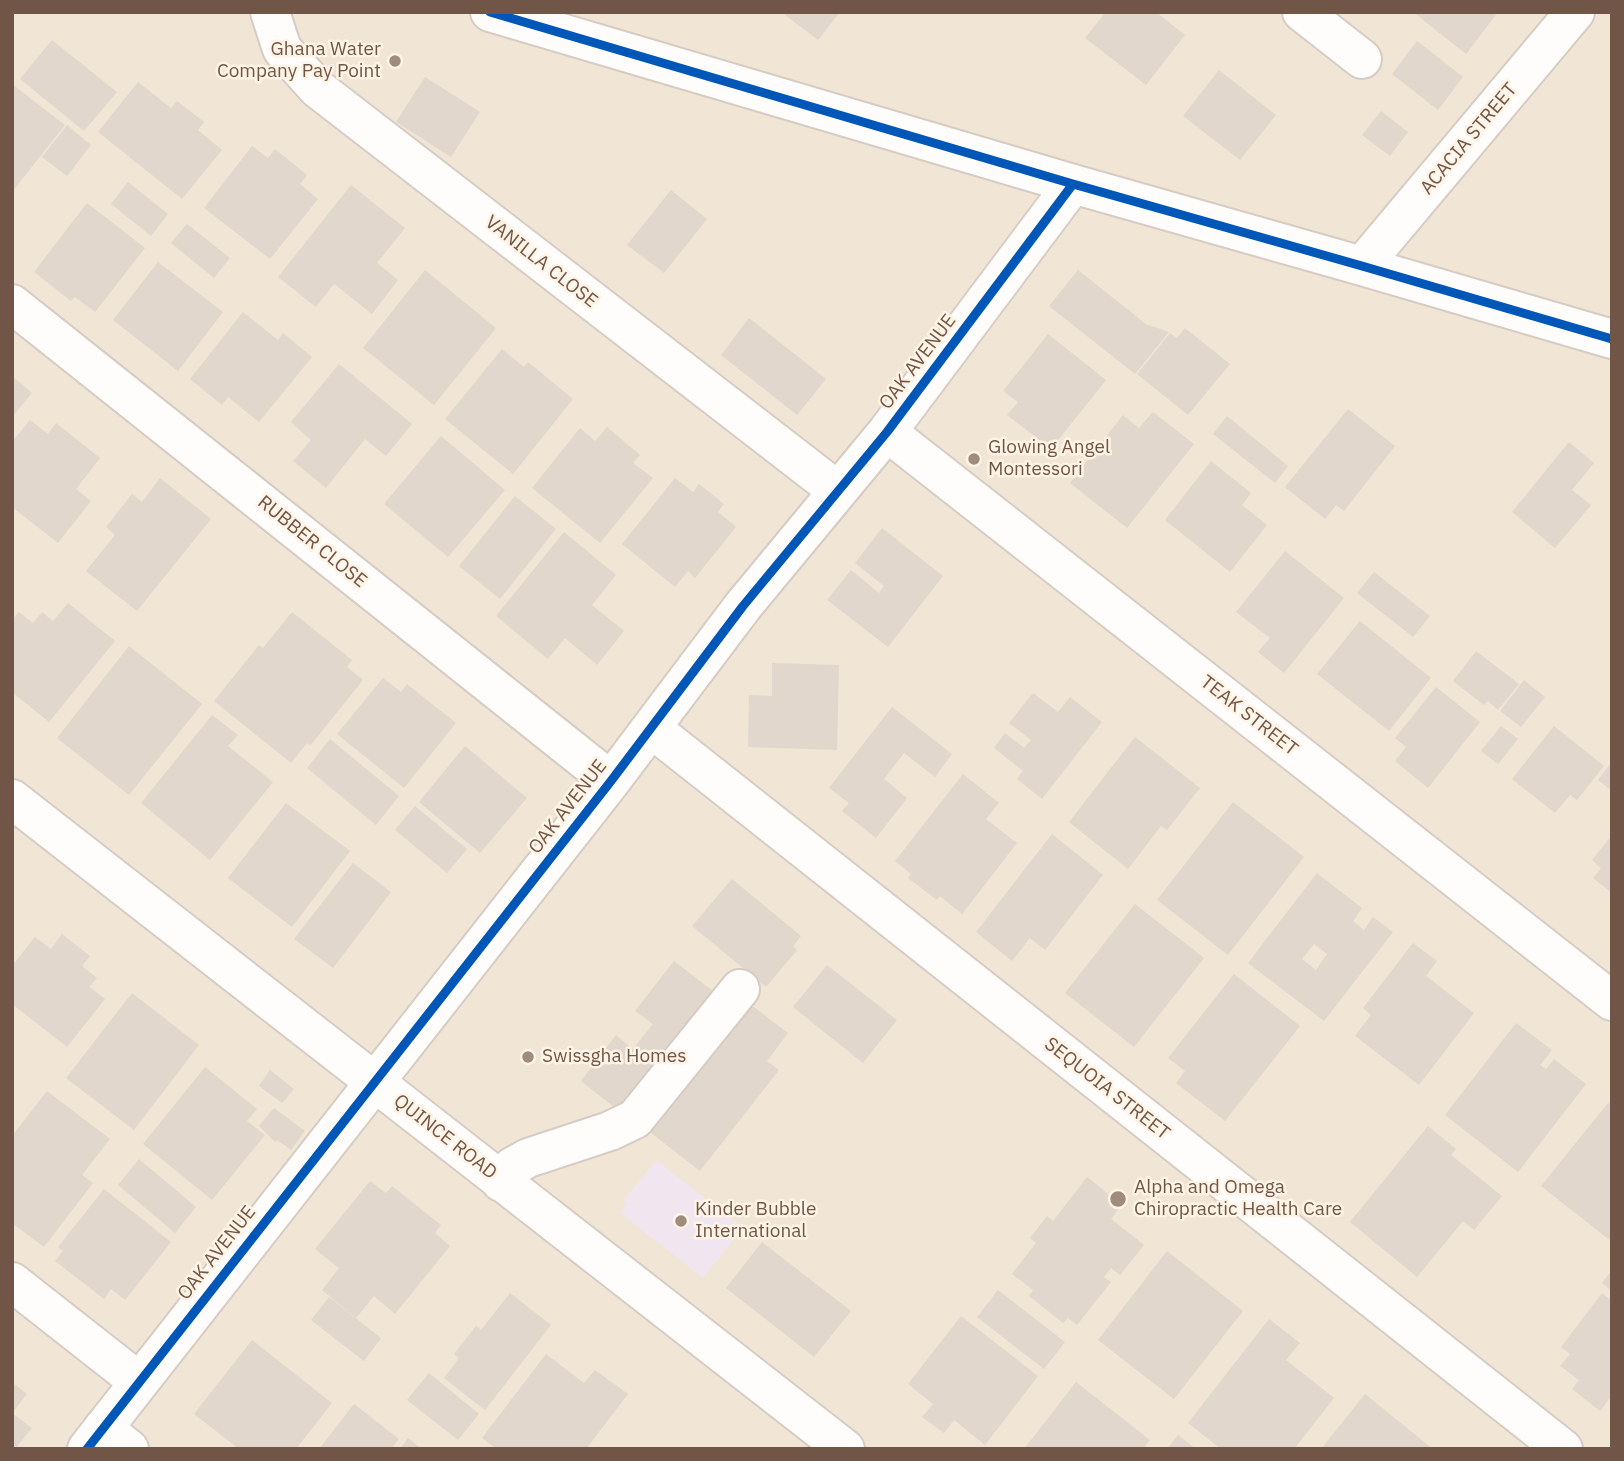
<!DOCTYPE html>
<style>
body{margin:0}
#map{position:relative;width:1624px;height:1461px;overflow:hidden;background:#f5efe5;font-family:"IBM Plex Sans",sans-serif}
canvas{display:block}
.frame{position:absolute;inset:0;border:14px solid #715648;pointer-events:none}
</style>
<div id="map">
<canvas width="1624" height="1461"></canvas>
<div class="frame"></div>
</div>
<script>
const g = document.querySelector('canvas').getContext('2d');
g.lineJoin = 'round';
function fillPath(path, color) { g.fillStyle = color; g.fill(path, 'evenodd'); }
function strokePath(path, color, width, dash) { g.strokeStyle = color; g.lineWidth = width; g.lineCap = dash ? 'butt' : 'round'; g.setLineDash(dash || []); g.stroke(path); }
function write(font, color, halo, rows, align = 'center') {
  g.font = font + ' "IBM Plex Sans",sans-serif'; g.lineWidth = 5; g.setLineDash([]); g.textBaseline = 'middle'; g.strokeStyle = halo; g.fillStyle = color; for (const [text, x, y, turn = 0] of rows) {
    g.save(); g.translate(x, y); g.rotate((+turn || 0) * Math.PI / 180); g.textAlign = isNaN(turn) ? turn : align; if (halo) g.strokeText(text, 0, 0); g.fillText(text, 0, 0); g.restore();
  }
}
const residential = new Path2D(`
 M12,12H1612V1449H12Z`);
const education = new Path2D(`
 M656,1160L743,1228L703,1278L620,1213L627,1204L623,1201Z`);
const building = new Path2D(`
 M788,12H840L818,40L785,15Z
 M1106,12H1156L1185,35L1146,85L1085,38Z
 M1413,12H1498L1466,54Z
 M52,40L117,92L84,131L20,79Z
 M1417,41L1463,77L1438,110L1392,74Z
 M1219,70L1276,115L1240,160L1183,116Z
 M425,77L480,112L451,157L396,122Z
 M138,82L171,108L177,101L204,122L198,130L222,150L182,199L98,132Z
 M12,84L65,125L12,192Z
 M1381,111L1408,132L1390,156L1362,135Z
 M67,125L91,145L67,176L42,157Z
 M252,146L268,158L275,149L307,175L300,184L318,199L270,259L204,208Z
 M128,182L168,214L151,236L111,204Z
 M351,185L405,228L377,263L398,280L372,314L334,284L316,307L278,277Z
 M671,190L707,219L664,273L627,245Z
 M87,203L145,248L95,312L75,297L71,301L34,272Z
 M187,224L230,258L214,278L171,243Z
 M158,262L223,312L178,371L113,320Z
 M425,270L496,328L434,405L363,348Z
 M1078,270L1146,324L1169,332L1135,374L1049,306Z
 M243,312L278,340L283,333L312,357L259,422L228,397L222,405L190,379Z
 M749,318L826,379L797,415L721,355Z
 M1185,328L1230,364L1188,415L1137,374L1170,333L1177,338Z
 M1048,334L1106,380L1051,449L1007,415L1018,402L1003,391Z
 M502,349L524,367L528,362L573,399L513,474L445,419Z
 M339,364L412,424L386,456L365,439L326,488L293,461L311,440L291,422Z
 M12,376L32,393L12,417Z
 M1348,409L1395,446L1344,511L1336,505L1325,519L1285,487Z
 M1153,412L1194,444L1127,528L1070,483L1123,415L1139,428Z
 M1227,416L1288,466L1275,483L1213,434Z
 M30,420L48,434L56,423L100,458L76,489L91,501L58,543L12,507V442Z
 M607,427L640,455L633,463L653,478L600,543L532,488L580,428L595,441Z
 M441,436L505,490L448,557L384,504Z
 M1569,442L1594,463L1572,490L1591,505L1555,548L1512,512Z
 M1211,461L1251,493L1242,505L1267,525L1230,572L1165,520Z
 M160,478L211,519L137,611L86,571L115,535L106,527L132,494L142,502Z
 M675,478L693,492L699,484L724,504L718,512L736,527L695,578L688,571L675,587L622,544Z
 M515,496L556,529L500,599L459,566Z
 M882,528L943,576L888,647L827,600L851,570L879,593L884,586L855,563Z
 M564,532L616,575L592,605L624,631L597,665L565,638L548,659L496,616Z
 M1285,551L1344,598L1284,673L1258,652L1270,638L1236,612Z
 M1374,572L1430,616L1413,637L1357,593Z
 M68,603L115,641L49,722L12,692V620L19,612L33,623L42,612L53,621Z
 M292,612L352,660L347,667L363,680L310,746L307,743L291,763L214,701L259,645L263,648Z
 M1360,621L1431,678L1389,731L1317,674Z
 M129,646L202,704L129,795L57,738Z
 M1476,651L1519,684L1498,710L1488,701L1484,705L1453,681Z
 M772,663L839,665L837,750L748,747L749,695L772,696Z
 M383,678L401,692L407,684L456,723L404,788L337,734Z
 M1524,680L1545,697L1521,727L1500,711Z
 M1436,687L1480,722L1428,788L1395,761L1406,747L1395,738Z
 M1033,693L1058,712L1070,697L1102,722L1042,799L1017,779L1023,771L994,748L1005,733L1024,748L1031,740L1009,723Z
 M892,707L952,754L935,777L904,753L884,779L907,798L876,838L842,811L849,803L829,788Z
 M212,715L238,735L228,746L273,782L210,860L141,803Z
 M1501,726L1518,739L1498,764L1481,751Z
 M1554,726L1604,766L1577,800L1570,795L1555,813L1512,779Z
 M1135,737L1200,788L1167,830L1161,826L1128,869L1069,822Z
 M330,739L399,796L376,825L307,768Z
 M465,746L527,798L480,853L419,802Z
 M1612,762V791L1598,780Z
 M963,774L999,803L986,819L1017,843L962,914L940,896L937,900L908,878L911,874L895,861Z
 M1233,802L1304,857L1228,955L1157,900Z
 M286,803L350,851L292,927L228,878Z
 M415,806L467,849L447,873L395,830Z
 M1052,834L1103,875L1045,950L1030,938L1012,961L976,932Z
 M1612,835V893L1593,878L1601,868L1592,860Z
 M353,863L391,892L333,968L294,939Z
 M1317,873L1362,908L1353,921L1364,930L1373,917L1393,932L1324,1021L1248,963ZM1314,944L1327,954L1316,970L1302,959Z
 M732,879L801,936L793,946L797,950L766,987L692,926Z
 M1135,904L1204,958L1134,1047L1065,993Z
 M62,934L90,956L82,966L97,978L89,987L105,999L67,1047L12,1004V966L35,937L51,949Z
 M1413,943L1437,961L1426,976L1474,1013L1419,1085L1355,1036L1371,1015L1363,1008Z
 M674,961L718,995L627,1117L581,1081L616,1035L633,1049L653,1024L635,1011Z
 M827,965L897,1020L863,1063L793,1007Z
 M1234,974L1300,1026L1225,1121L1176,1083L1185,1071L1168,1058Z
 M132,993L199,1045L134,1130L66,1078Z
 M750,1004L788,1033L767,1061L779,1070L700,1171L650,1132Z
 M1516,1023L1552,1050L1540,1065L1546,1069L1554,1059L1586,1084L1518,1172L1445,1115Z
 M205,1067L257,1109L247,1121L265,1135L212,1200L143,1144Z
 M270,1070L294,1089L282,1103L259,1086Z
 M47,1091L110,1139L82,1175L93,1183L44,1247L12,1223V1136Z
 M1608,1103L1612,1106V1242L1541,1186Z
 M274,1108L305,1131L291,1150L277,1140L275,1142L259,1126Z
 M1428,1126L1456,1149L1451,1155L1502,1196L1474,1230L1463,1221L1417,1277L1350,1222Z
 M139,1159L196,1207L175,1233L118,1185Z
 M1087,1177L1122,1205L1111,1219L1144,1245L1120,1275L1111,1268L1104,1277L1111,1282L1077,1325L1068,1318L1063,1323L1029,1296L1033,1290L1012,1274L1036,1243L1030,1238L1047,1216L1053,1221Z
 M370,1181L386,1193L392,1186L441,1225L435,1233L450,1246L395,1314L374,1296L356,1318L322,1290L339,1268L315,1249Z
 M104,1189L171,1242L125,1300L111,1289L104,1299L55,1261L63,1251L58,1247Z
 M762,1242L851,1311L814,1357L726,1288Z
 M1167,1251L1243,1311L1174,1399L1098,1340Z
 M1612,1270V1291L1602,1283Z
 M998,1290L1065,1342L1044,1369L977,1317Z
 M510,1293L551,1325L485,1410L444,1378L459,1358L454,1354L476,1326L481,1330Z
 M1602,1293L1612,1301V1395L1600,1411L1572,1389L1579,1380L1560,1366L1570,1354L1561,1347Z
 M329,1297L381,1338L364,1361L311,1320Z
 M961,1316L1038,1376L985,1445L954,1420L944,1433L922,1417L933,1404L908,1384Z
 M1269,1319L1300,1343L1286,1360L1334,1398L1294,1449H1221L1188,1423Z
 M252,1340L332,1403L296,1449H239L194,1414Z
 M546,1354L584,1383L595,1370L628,1394L586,1449H497L482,1438Z
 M429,1373L479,1414L458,1440L407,1400Z
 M12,1382L27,1394L12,1413L32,1428L15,1449H12Z
 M1076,1382L1150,1440L1143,1449H1024Z
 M1365,1394L1433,1449H1321Z
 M354,1404L399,1439L391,1449H319Z
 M1178,1435L1196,1449H1167Z
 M408,1438L422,1449H400Z`);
const minor = new Path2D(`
 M270,12L282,49L318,89L838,491
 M490,12L1073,184L1362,266L1612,339
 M1302,12L1362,59
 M1362,266L1575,12
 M12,304L611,781
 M887,432L1612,1001
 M651,728L1563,1449
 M12,799L845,1449
 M501,1182L512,1167L528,1158L610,1131L635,1119L740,989
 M12,1282L138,1381
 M103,1428L129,1449
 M87,1449L611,781L743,606L887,432L1073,184`);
const cycleway = new Path2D(`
 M490,12L1073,184L1362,266L1612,339
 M87,1449L611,781L743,606L887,432L1073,184`);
const markers = [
 [395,61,7,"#9f8c7f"],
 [974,459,7,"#9f8c7f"],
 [528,1057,7,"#9f8c7f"],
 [1118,1199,9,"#9f8c7f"],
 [681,1221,7,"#9f8c7f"]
];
const poiNames = [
 ["Ghana Water",381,50,"right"],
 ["Company Pay Point",381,72,"right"],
 ["Glowing Angel",988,448],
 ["Montessori",988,470],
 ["Swissgha Homes",542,1057],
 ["Alpha and Omega",1134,1188],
 ["Chiropractic Health Care",1134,1210],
 ["Kinder Bubble",695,1210],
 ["International",695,1232]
];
const streetNames = [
 ["ACACIA STREET",1469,139,-50],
 ["VANILLA CLOSE",541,262,38],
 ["OAK AVENUE",918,362,-53],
 ["RUBBER CLOSE",312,542,39],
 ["TEAK STREET",1249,716,38],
 ["OAK AVENUE",568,807,-52],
 ["SEQUOIA STREET",1107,1089,38],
 ["QUINCE ROAD",445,1137,38],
 ["OAK AVENUE",217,1253,-52]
];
fillPath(residential, '#f1e5d5');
fillPath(education, '#f1e5ef');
fillPath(building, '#e1d7cd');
strokePath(minor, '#d6ccc4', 42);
strokePath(minor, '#fefdfb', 38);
strokePath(cycleway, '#0057b8', 9);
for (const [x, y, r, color] of markers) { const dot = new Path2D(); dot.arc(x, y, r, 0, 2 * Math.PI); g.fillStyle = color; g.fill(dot); strokePath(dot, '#fff4e5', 2.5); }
write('19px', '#715648', '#fff4e5', poiNames, 'left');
write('19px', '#715648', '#fff4e5', streetNames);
</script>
